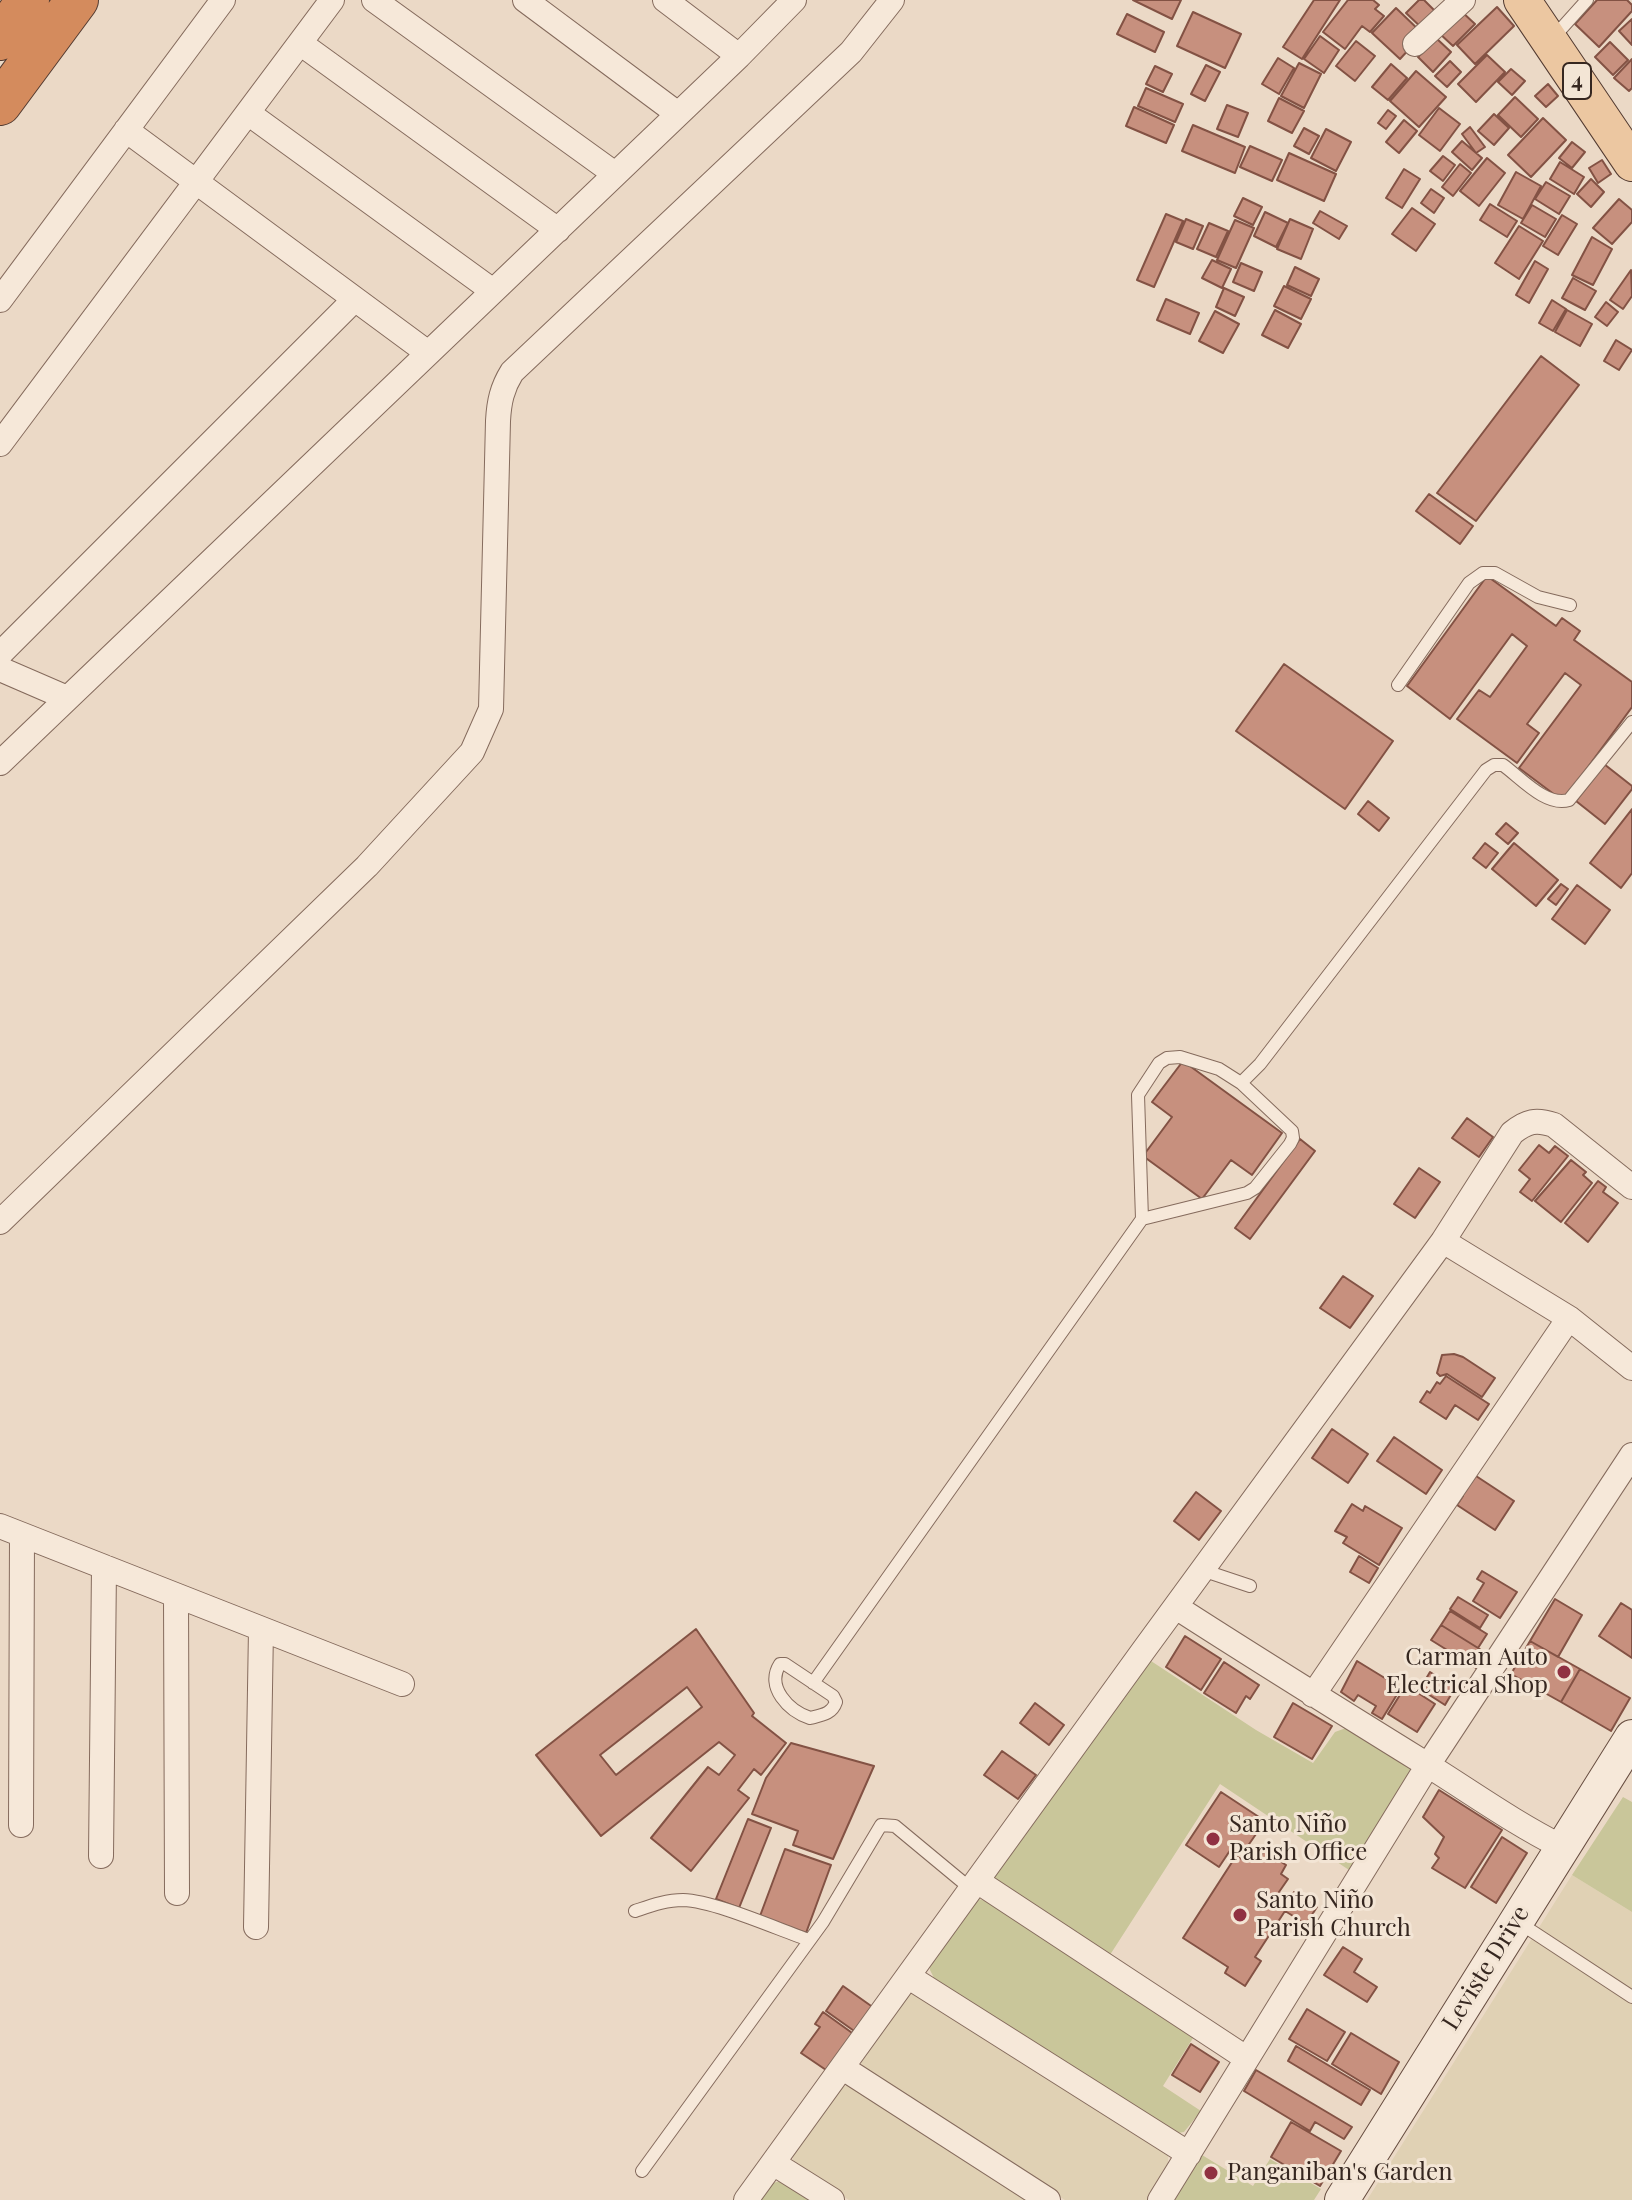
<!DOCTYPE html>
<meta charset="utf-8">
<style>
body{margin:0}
canvas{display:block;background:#ebd9c6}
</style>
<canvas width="1632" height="2200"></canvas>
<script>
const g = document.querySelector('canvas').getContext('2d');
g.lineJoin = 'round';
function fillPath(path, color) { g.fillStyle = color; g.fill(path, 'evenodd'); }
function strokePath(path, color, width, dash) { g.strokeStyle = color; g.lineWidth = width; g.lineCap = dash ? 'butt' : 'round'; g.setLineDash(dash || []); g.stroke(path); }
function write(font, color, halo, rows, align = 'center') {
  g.font = font + ' "Playfair Display",serif'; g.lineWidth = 6; g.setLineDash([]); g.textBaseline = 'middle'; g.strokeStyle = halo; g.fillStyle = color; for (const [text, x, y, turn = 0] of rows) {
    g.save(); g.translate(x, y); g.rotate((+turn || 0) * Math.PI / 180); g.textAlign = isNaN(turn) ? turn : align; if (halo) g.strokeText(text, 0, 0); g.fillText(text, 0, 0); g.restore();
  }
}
const farmland = new Path2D(`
 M1572,1875L1632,1912V2200H1367Z
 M911,1993H917L1168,2153V2167L1148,2200H1065L868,2074L861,2063Z
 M847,2085L854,2086L1032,2200H849L803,2171L794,2162L792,2156L841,2088Z`);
const green = new Path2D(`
 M1151,1661L1256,1730L1313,1763L1335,1732L1346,1728L1408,1765L1412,1770L1352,1872L1220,1784L1108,1958L997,1884L994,1876L1146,1662Z
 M1623,1797L1632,1802V1912L1572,1875Z
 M979,1899L988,1902L1193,2038L1163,2086L1201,2111L1184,2132L1178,2133L935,1980L930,1970L929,1961L972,1900Z
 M1202,2155L1253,2186L1270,2159L1321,2189L1314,2200H1174Z
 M780,2181L815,2200H758L770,2184Z`);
const building = new Path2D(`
 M1133,0H1181L1172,19Z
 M1314,0H1340L1302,59L1283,47Z
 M1348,0H1373L1379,5L1375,9L1384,16L1370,32L1362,26L1345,49L1323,32Z
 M1419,0H1424L1440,16L1425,31L1406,13Z
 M1597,0H1627L1632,5V11L1599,47L1575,24Z
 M1497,7L1514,26L1475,64L1457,45Z
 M1396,8L1423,34L1400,59L1372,33Z
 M1461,11L1475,24L1453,46L1439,33Z
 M1193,12L1241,34L1225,68L1177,46Z
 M1127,14L1164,32L1155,52L1117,34Z
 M1632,19V45L1619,31Z
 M1320,36L1339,50L1324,73L1304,59Z
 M1436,38L1451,52L1433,72L1418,57Z
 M1356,41L1375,56L1355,81L1336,66Z
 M1610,42L1628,60L1613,75L1595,57Z
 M1487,55L1505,72L1476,102L1458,84Z
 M1278,58L1294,68L1279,94L1262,84Z
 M1632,59V88L1629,91L1614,78Z
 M1450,61L1461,72L1447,87L1435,76Z
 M1299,63L1321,74L1304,108L1281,96Z
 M1391,64L1407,78L1388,100L1372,87Z
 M1206,65L1220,72L1205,101L1191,94Z
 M1155,66L1172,74L1163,92L1146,84Z
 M1511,69L1525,81L1512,95L1498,82Z
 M1416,71L1446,97L1419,127L1390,101Z
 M1548,84L1558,96L1546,107L1535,96Z
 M1146,88L1183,104L1175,122L1138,106Z
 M1515,97L1538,119L1521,137L1498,115Z
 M1279,98L1304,111L1292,133L1268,121Z
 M1227,105L1248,113L1238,137L1217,129Z
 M1134,107L1174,125L1166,143L1126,126Z
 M1439,108L1460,124L1440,151L1419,135Z
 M1388,110L1396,116L1386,129L1378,123Z
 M1494,114L1509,128L1494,145L1478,131Z
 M1543,118L1566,140L1531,177L1508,155Z
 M1404,120L1417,131L1399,153L1386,142Z
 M1193,125L1245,147L1235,173L1182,151Z
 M1470,127L1485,147L1476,153L1462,134Z
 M1304,128L1319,136L1309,154L1294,146Z
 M1326,129L1351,142L1336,171L1311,158Z
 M1462,141L1482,158L1472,170L1452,152Z
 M1572,142L1585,152L1572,168L1559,158Z
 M1250,146L1282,160L1272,181L1240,167Z
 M1289,153L1336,174L1324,201L1277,180Z
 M1443,156L1455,165L1443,181L1430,171Z
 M1487,158L1505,173L1479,206L1460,191Z
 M1602,160L1611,174L1598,183L1589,168Z
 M1560,162L1584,177L1574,194L1550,179Z
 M1460,164L1471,173L1453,196L1442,187Z
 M1404,169L1420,179L1402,208L1386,198Z
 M1516,172L1541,186L1523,219L1498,205Z
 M1591,179L1604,192L1591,207L1577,194Z
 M1546,182L1570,196L1559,214L1535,199Z
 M1431,189L1444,198L1434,213L1421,203Z
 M1243,198L1262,207L1253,225L1234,216Z
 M1619,199L1632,210V222L1612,244L1593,228Z
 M1490,204L1517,221L1507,237L1480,220Z
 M1532,205L1556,219L1545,237L1521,223Z
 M1412,208L1435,224L1416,251L1392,234Z
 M1320,211L1347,226L1339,239L1313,223Z
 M1265,212L1288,223L1276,247L1254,236Z
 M1166,214L1183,221L1154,287L1137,280Z
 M1562,215L1577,224L1558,255L1543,246Z
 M1186,219L1203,226L1193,249L1176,242Z
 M1290,219L1313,229L1301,259L1277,249Z
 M1235,220L1254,228L1236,268L1217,260Z
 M1209,223L1228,231L1216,257L1197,249Z
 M1519,226L1543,241L1519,279L1495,263Z
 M1592,237L1612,249L1593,285L1572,275Z
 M1212,260L1231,269L1222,288L1202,278Z
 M1535,261L1548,269L1529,303L1516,295Z
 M1241,263L1262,272L1254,291L1233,282Z
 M1295,267L1319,279L1311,296L1287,285Z
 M1631,270L1632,296L1623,309L1610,300Z
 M1573,278L1596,291L1585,310L1562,298Z
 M1284,286L1311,299L1301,319L1274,306Z
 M1224,288L1244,297L1235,316L1216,307Z
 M1166,299L1199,313L1190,334L1157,320Z
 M1552,300L1566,309L1553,331L1539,323Z
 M1606,302L1618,312L1607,326L1595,317Z
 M1275,310L1301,324L1288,348L1262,335Z
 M1567,310L1592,324L1580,346L1555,332Z
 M1215,311L1239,324L1223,353L1199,341Z
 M1616,340L1632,350L1619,370L1604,361Z
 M1541,356L1579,385L1476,521L1437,493Z
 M1429,494L1473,526L1460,544L1416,511Z
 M1487,576L1556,626L1562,618L1580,631L1574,640L1632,682V707L1563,801L1519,768L1581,685L1565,673L1527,724L1539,733L1517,763L1457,719L1479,690L1490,697L1527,646L1512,634L1450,719L1407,686Z
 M1284,664L1393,741L1345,809L1236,731Z
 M1604,764L1632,786V789L1605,824L1576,801Z
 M1368,801L1389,818L1379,831L1358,814Z
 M1632,809V873L1621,888L1590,863Z
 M1506,823L1518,833L1508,844L1496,834Z
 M1485,843L1498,853L1486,868L1473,858Z
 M1514,843L1558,880L1536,906L1492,869Z
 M1561,884L1568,889L1556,905L1548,899Z
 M1577,885L1610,910L1585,944L1552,919Z
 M1183,1061L1282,1133L1252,1175L1231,1160L1202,1199L1143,1156L1172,1117L1152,1102Z
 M1467,1118L1493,1137L1479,1157L1452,1138Z
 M1300,1139L1315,1151L1250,1239L1235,1228Z
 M1539,1145L1549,1153L1555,1146L1568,1156L1532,1201L1520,1192L1530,1179L1519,1170Z
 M1571,1160L1586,1172L1583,1175L1592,1183L1561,1222L1535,1201Z
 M1419,1168L1440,1182L1415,1218L1394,1204Z
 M1598,1181L1606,1187L1603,1192L1618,1203L1588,1242L1565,1223Z
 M1343,1276L1373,1296L1350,1328L1320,1308Z
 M1454,1354L1463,1357L1495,1378L1482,1397L1447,1374L1440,1376L1437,1373L1442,1355Z
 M1446,1376L1489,1404L1478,1420L1455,1405L1446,1419L1420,1402L1427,1391L1430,1393L1437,1382L1440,1384Z
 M1332,1429L1368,1454L1348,1483L1312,1458Z
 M1394,1437L1442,1470L1426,1494L1377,1461Z
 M1473,1474L1514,1501L1495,1530L1457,1505L1463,1496L1460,1494Z
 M1196,1492L1221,1511L1199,1540L1174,1521Z
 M1352,1504L1363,1511L1365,1506L1402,1528L1379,1565L1343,1543L1347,1537L1335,1531Z
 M1359,1556L1378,1568L1369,1583L1350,1572Z
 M1482,1571L1517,1592L1500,1618L1473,1601L1484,1583L1477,1579Z
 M1458,1597L1488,1615L1480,1628L1450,1609Z
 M1555,1599L1582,1615L1558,1657L1530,1641Z
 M1621,1603L1632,1610V1658L1599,1636Z
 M1450,1611L1487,1634L1478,1648L1441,1625Z
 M1441,1625L1486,1653L1476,1668L1431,1640Z
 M696,1629L754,1713L752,1716L786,1743L761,1775L754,1769L738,1790L749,1798L691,1871L651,1838L708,1767L719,1775L735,1755L719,1742L601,1836L536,1755ZM687,1687L702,1707L616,1775L600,1755Z
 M1185,1636L1221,1659L1201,1690L1166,1667Z
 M1530,1641L1580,1669L1561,1702L1511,1674Z
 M1357,1661L1401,1688L1382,1719L1372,1713L1376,1706L1358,1695L1354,1701L1341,1692Z
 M1224,1662L1259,1685L1250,1699L1246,1696L1236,1713L1204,1693Z
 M1580,1669L1630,1698L1611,1731L1561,1702Z
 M1430,1672L1455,1688L1445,1705L1420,1689Z
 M1403,1690L1412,1695L1415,1691L1435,1704L1417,1732L1388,1714Z
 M1035,1703L1064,1725L1049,1745L1020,1723Z
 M1293,1703L1332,1726L1312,1759L1274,1737Z
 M791,1743L874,1766L833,1859L793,1845L798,1831L752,1814L766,1778Z
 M1002,1751L1036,1775L1018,1799L984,1775Z
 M1439,1790L1502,1830L1465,1888L1432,1868L1439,1858L1435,1854L1444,1837L1423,1817Z
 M1221,1792L1265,1821L1245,1850L1235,1843L1219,1867L1186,1845Z
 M748,1819L771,1828L739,1908L716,1899Z
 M1502,1837L1527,1853L1496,1903L1471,1887Z
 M785,1849L831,1865L806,1933L760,1916Z
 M1264,1851L1286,1865L1281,1874L1288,1879L1279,1892L1290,1899L1294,1892L1317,1907L1306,1924L1285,1911L1255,1957L1261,1961L1245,1986L1225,1973L1228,1967L1183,1938L1236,1856L1245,1861L1250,1853L1259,1859Z
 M1343,1947L1362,1959L1354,1972L1377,1987L1367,2002L1324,1975Z
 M843,1986L874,2008L857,2033L826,2011Z
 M1307,2009L1345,2032L1327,2061L1289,2039Z
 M823,2012L855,2035L829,2072L801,2053L820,2027L815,2024Z
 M1351,2033L1399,2062L1381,2094L1332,2064Z
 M1191,2044L1219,2062L1200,2092L1172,2075Z
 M1296,2046L1370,2090L1361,2105L1288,2061Z
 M1256,2070L1352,2127L1344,2139L1315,2122L1310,2131L1244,2091Z
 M1291,2122L1341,2151L1320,2186L1271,2157Z`);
const lane = new Path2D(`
 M1552,39L1587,0
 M1398,685L1469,583L1483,573H1495L1538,597L1570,605
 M1142,1219L1247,1193L1255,1188L1290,1144L1293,1138L1292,1131L1241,1083
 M1202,1570L1250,1586
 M780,1664H785L833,1696L836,1702C832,1714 822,1715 810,1718C789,1711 765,1687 780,1664Z
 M813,1683L1142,1219L1138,1095L1159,1063L1167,1058L1180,1057L1219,1069L1241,1083L1260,1064L1486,770L1494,765H1503C1521,778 1546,807 1569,800L1632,722
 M635,1911C650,1906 666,1900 683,1900C715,1901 777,1929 809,1940
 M1518,1922L1632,1997
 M642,2171L823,1922L881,1825L895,1826L971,1889`);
const street = new Path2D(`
 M374,0L615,174
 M525,0L678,114
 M665,0L739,56
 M300,43L558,230
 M1415,44L1463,0
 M248,113L493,291
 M126,130L428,353
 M0,300L223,0
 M0,444L332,0
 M0,654L355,299
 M0,669L67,698
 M0,763L739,56L794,0
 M0,1222L367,866L472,752L491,709L498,421C499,402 502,388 512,372L851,52L892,0
 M1443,1241L1569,1318L1632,1368
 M0,1526L402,1684
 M176,1596L177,1893
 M1176,1607C1258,1660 1342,1712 1426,1764C1471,1792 1514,1823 1562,1847
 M1313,1695L1569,1318
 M21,1825L22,1535
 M101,1856L104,1567
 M977,1881L1246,2058
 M256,1927L261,1629
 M909,1977L1189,2154
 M843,2068L1048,2200
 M773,2163L832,2200
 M746,2200L1143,1651L1443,1241L1512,1133C1527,1121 1536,1119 1554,1125L1632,1187
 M1160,2200L1428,1765L1632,1455`);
const secondary = new Path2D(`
 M1342,2200L1632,1737`);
const primary = new Path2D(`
 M1522,0L1632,163`);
const highway = new Path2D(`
 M0,39L28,0
 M0,104L77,0`);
const markers = [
 [1564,1672,8,"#903142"],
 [1213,1839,8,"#903142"],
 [1240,1915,8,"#903142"],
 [1211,2173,8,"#903142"]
];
const shields = [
 [1577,81,28]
];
const shieldNames = [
 ["4",1577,81]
];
const poiNames = [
 ["Carman Auto",1548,1658,"right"],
 ["Electrical Shop",1548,1686,"right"],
 ["Santo Niño",1229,1825],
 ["Parish Office",1229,1853],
 ["Santo Niño",1256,1901],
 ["Parish Church",1256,1929],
 ["Panganiban's Garden",1227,2173]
];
const streetNames = [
 ["Leviste Drive",1486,1968,-58]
];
fillPath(farmland, '#e0d1b4');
fillPath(green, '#c9c69a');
fillPath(building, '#c7907e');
strokePath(building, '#835244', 2);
strokePath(lane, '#856b5d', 14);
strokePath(street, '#856b5d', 26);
strokePath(secondary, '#674d40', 36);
strokePath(primary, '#533b31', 38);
strokePath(highway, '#533b31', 44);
strokePath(lane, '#f6e8d9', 12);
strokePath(street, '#f6e8d9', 24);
strokePath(secondary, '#f6e8d9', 34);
strokePath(primary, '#ecc7a1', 36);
strokePath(highway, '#d48b5d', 42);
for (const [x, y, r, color] of markers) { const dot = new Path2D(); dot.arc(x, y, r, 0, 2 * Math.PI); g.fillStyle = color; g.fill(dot); strokePath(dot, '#f3e5d5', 3); }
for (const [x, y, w] of shields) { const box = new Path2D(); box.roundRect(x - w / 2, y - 18, w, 36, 6); g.fillStyle = '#f3e5d5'; g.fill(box); strokePath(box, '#362720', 2); }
write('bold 22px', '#362720', null, shieldNames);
write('24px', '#362720', '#f3e5d5', poiNames, 'left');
write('24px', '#362720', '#f3e5d5', streetNames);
</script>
